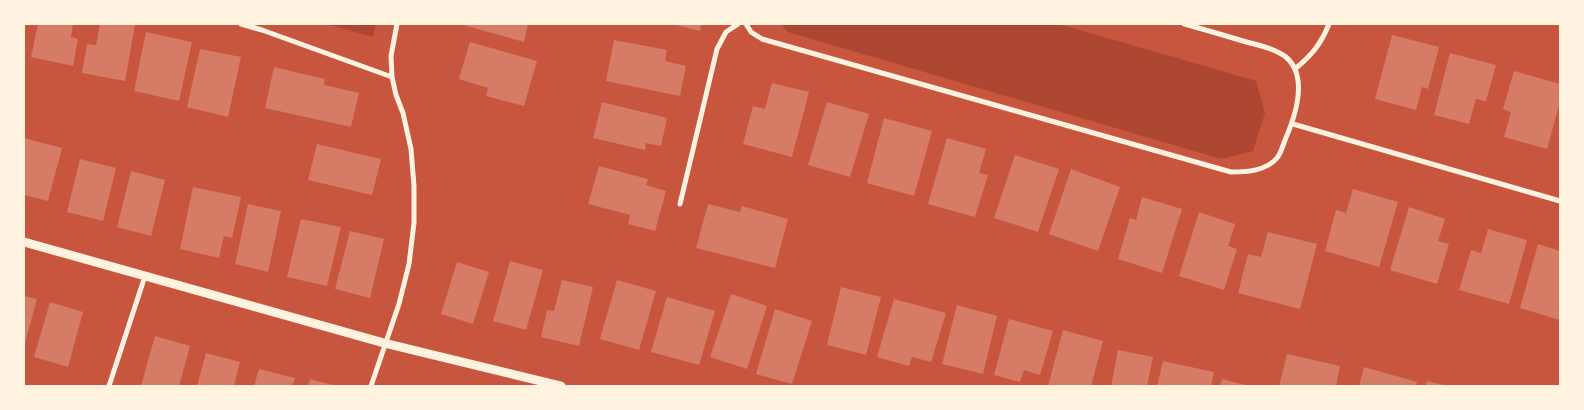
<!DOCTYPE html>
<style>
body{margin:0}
#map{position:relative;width:1584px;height:410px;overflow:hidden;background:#c8553d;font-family:"Public Sans",sans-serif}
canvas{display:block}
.frame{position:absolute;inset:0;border:25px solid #fff3e0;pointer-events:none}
</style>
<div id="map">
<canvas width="1584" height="410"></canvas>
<div class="frame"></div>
</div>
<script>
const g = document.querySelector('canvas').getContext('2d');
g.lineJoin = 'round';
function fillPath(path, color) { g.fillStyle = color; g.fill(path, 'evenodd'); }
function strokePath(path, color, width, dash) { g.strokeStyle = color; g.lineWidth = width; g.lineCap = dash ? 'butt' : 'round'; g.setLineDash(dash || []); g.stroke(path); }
const green = new Path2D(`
 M326,24H376L373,37Z
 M781,24H1059L1256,81L1265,113L1253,151L1221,159L788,32Z`);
const building = new Path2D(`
 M38,24H73L71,37L78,39L73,66L31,57Z
 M100,24L135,25L125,81L82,73L87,44L96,45Z
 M460,24H528L524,42Z
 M672,24H701L700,31Z
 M146,32L192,42L179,101L134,91Z
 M1392,35L1439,47L1428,89L1422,87L1416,110L1375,99Z
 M614,40L667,50L665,61L686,66L680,96L606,81Z
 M470,42L537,61L524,106L486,96L488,88L459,79Z
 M200,49L241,57L228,117L187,107Z
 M1450,53L1496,65L1486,101L1476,99L1469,124L1434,115Z
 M274,67L325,79L324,85L359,93L351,127L265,108Z
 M1514,71L1560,84V102L1547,149L1504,137L1511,112L1503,109Z
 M772,83L809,92L792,157L743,144L753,106L765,109Z
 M602,102L667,118L661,146L646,143L645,150L593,138Z
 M827,102L869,114L850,177L808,165Z
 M884,118L932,131L914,196L867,183Z
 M24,138L62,148L48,201L24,195Z
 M947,138L986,149L979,173L988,175L975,217L928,204Z
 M317,144L381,159L372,195L308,180Z
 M1015,155L1059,169L1038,232L994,218Z
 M80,159L116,168L103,221L67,212Z
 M599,166L648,179L646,185L666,191L655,231L628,224L630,215L588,204Z
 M1071,169L1120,187L1098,251L1049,234Z
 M131,171L165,180L151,236L117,227Z
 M193,187L241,197L232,238L224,236L219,258L180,249Z
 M1353,189L1398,202L1379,267L1325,251L1336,210L1346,213Z
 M1142,197L1182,209L1162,273L1118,259L1130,218L1136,220Z
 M248,204L281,211L268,272L235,264Z
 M708,204L740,212L742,206L788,219L775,268L696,248Z
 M1409,207L1445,219L1438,241L1449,244L1437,284L1390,270Z
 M1199,212L1235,224L1228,246L1237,249L1224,290L1179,276Z
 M301,219L341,227L327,286L287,277Z
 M1488,229L1527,240L1509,304L1459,290L1471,250L1481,253Z
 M350,231L384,239L370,298L335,289Z
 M1268,232L1317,244L1300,309L1238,293L1248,254L1261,257Z
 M1538,244L1560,251V320L1520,308Z
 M510,261L543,270L526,330L493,321Z
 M457,262L489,272L473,324L441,314Z
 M562,280L593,287L579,346L541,337L547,310L554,311Z
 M617,280L656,291L639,350L600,339Z
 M841,287L881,297L866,355L827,345Z
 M731,294L767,306L747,369L710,357Z
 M24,296L37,299L24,346Z
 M667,297L715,311L699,365L651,352Z
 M894,299L946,313L931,362L912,357L909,366L877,357Z
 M50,302L83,312L68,367L34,357Z
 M957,305L997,316L983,374L942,364Z
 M775,309L812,321L792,384L756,374Z
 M1009,319L1053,331L1040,375L1024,370L1020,382L994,375Z
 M1063,330L1103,341L1091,386H1048Z
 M155,336L190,346L179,386H141Z
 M1118,350L1153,357L1147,386H1111Z
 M206,353L240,362L234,386H197Z
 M1287,354L1340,366L1336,386H1279Z
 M1163,361L1214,372L1211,386H1157Z
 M1364,367L1417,382L1416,386H1359Z
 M259,369L295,378L292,386H254Z
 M310,379L336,386H308Z
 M1222,379L1249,386H1220Z
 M1427,381L1448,386H1426Z`);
const minor = new Path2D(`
 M241,24L262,30L392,77
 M746,24L751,32L762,39L1231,172C1247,172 1266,171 1277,158C1281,153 1283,145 1285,140C1295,117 1309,77 1286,57C1274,48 1257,45 1243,41C1223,35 1203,29 1184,24
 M1295,69C1312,55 1321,44 1329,24
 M1293,124L1560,201
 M680,204L717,49L726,32L738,24
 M109,386L145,276
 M371,386L399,304L409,264L414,223V186L411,149L403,113L396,95L392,77L391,56L397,24`);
const tertiary = new Path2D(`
 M24,242L384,343L561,386`);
fillPath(green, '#ae4732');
fillPath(building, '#d67c66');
strokePath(minor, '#fff3e0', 5);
strokePath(tertiary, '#fff3e0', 9);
</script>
